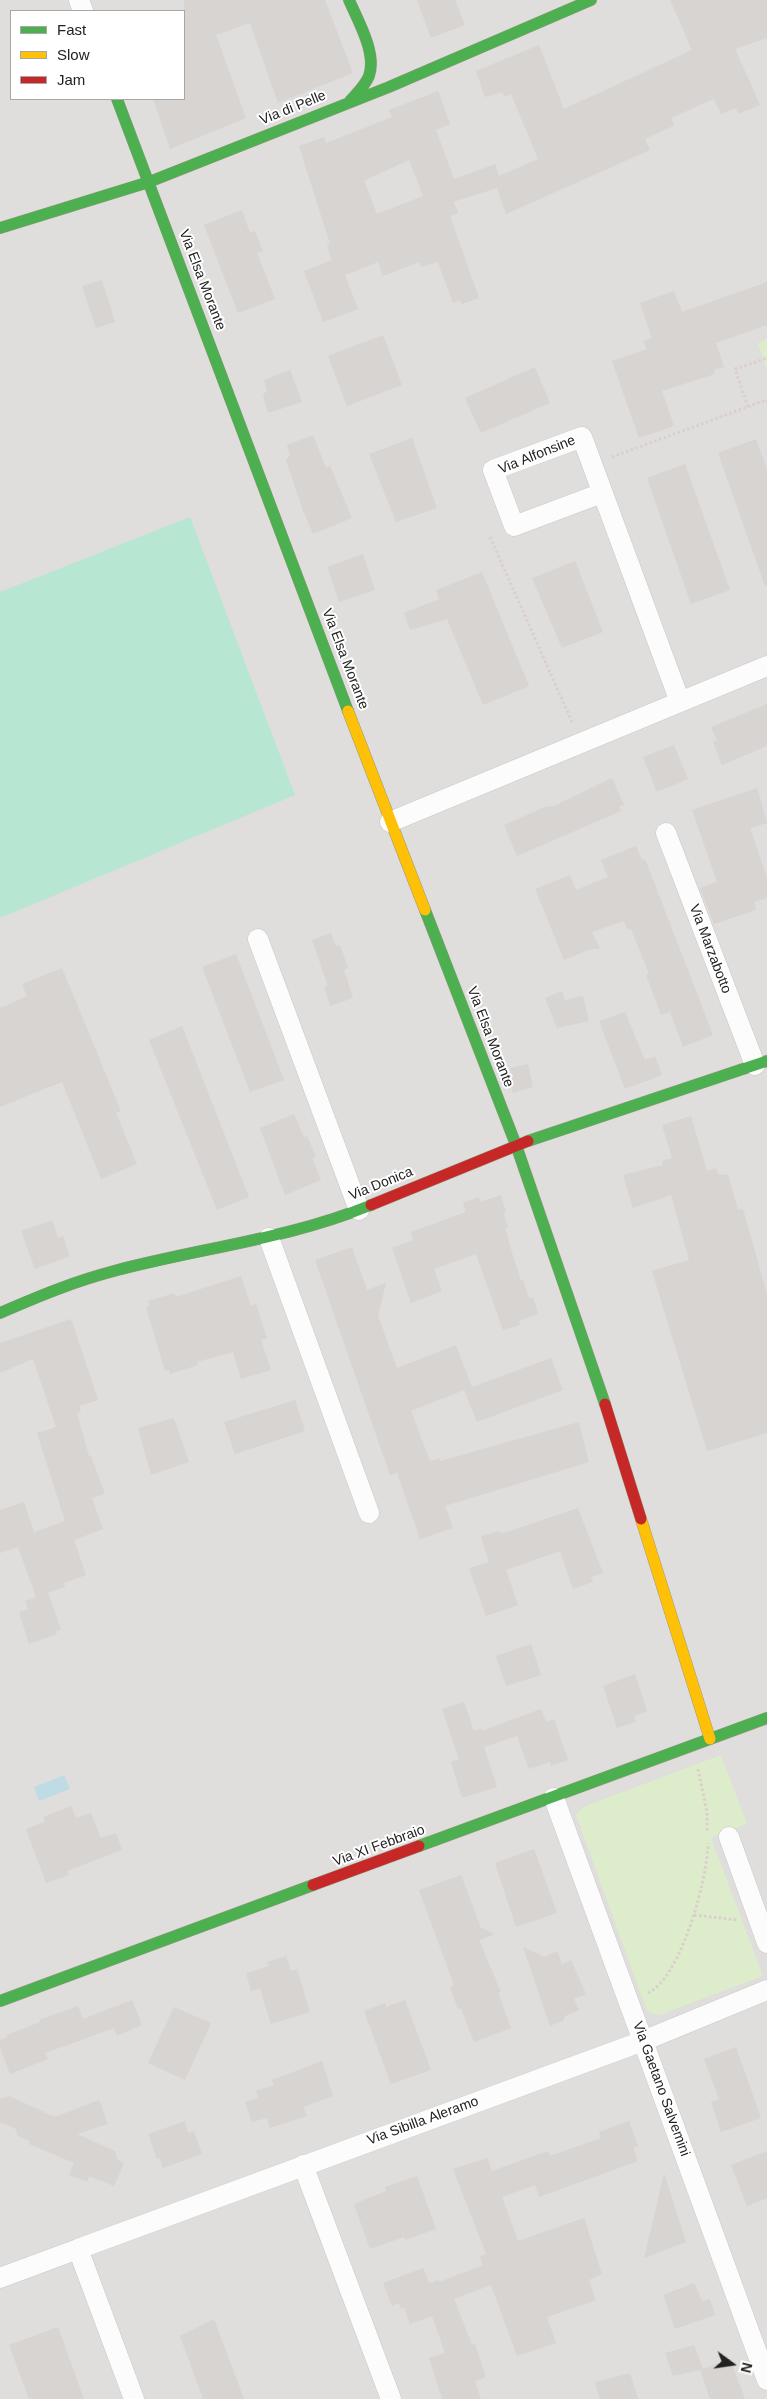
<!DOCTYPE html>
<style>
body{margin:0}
#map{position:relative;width:767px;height:2399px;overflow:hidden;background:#f0eeeb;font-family:Arial,sans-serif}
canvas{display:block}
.legend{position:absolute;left:10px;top:10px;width:175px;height:90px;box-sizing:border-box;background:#fff;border:1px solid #a7a7a7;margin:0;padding:6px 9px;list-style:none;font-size:15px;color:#222}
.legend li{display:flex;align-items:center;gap:10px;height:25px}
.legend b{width:25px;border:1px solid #a7a7a7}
.north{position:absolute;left:707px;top:2339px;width:50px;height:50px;-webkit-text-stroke:4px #fff;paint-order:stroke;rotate:104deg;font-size:14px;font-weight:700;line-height:20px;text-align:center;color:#222}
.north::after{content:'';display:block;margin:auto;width:18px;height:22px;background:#222;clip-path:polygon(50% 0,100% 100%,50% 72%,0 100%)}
</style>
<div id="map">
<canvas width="767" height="2399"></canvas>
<ul class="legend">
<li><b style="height:6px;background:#4caf50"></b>Fast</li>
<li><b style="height:6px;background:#ffc107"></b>Slow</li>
<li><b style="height:6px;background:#c62828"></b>Jam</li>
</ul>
<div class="north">N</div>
</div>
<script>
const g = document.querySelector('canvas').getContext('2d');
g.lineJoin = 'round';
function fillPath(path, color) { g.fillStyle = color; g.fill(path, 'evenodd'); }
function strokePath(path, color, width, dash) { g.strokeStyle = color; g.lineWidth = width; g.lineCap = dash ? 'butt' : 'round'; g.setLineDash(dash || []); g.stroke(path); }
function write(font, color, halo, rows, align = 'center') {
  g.font = font + ' Arial,sans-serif'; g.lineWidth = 4; g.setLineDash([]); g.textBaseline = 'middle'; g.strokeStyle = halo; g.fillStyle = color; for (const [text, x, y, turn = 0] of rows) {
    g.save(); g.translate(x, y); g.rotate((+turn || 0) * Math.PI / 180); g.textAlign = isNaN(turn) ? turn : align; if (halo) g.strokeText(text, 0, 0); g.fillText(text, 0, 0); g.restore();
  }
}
const residential = new Path2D(`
 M0,0H767V2399H0ZM11,11H184V99H11Z`);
const grass = new Path2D(`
 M767,339V370L758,343Z
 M721,1755L747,1824L711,1838L763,1976L659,2015L647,2011L576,1815L583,1807Z`);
const pitch = new Path2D(`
 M190,517L295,795L0,918V592Z`);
const water = new Path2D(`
 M64,1775L70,1789L39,1801L34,1787Z`);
const building = new Path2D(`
 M184,0H325L353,73L278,103L250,23L216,35L246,118L170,149L153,99H184Z
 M417,0H455L465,25L431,38Z
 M670,0H767V38L735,49L760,105L738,114L736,108L721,114L714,99L671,118L675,125L645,139L650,150L506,214L497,188L453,202L459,213L450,216L479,298L462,304L460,300L453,303L438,262L421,267L419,262L383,276L378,262L345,275L358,309L323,322L304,271L332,260L327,245L330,244L299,146L324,137L326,143L392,117L389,110L438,91L450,124L436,130L454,179L495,164L499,176L538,159L511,94L505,97L502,92L485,97L476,71L539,45L564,109L692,50ZM409,160L423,196L377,214L364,181Z
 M242,210L250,233L255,231L263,251L257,253L275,299L238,313L204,225Z
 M102,280L115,322L96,328L82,286Z
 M767,282V325L716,343L724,367L714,370L715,374L662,391L674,426L639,438L612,361L647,349L643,341L652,338L640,303L674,291L682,312Z
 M383,335L402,385L347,406L328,356Z
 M535,367L550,403L481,433L465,398Z
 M290,370L302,402L268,413L263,396L267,390L264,380Z
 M313,435L326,468L330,466L352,518L313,534L302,508L286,460L290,455L287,445Z
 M412,438L437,508L396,522L369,454Z
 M756,439L767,469V585L765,586L718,453Z
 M685,464L730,590L691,604L647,478Z
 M363,554L375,590L339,602L327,567Z
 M575,561L603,632L562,648L532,578Z
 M482,572L529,686L483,705L447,619L410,630L404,613L439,599L436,590Z
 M767,704V746L722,765L713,742L717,740L711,727Z
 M674,745L688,779L657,792L643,757Z
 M612,778L624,805L619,807L621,811L517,856L504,825L545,807L554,806Z
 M757,788L767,823L750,828L767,878V898L754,902L756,910L714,924L700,888L717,882L692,810Z
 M636,846L642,860L645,859L713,1035L683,1047L670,1012L661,1015L646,975L649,974L631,929L628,930L624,921L592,932L600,949H591L564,960L535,889L570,875L576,890L608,877L601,860Z
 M331,933L336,946L340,945L348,968L344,970L353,998L330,1006L324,987L328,986L312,940Z
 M236,954L284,1080L250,1092L202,967Z
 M62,968L121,1111L116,1113L137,1164L101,1179L62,1082L0,1107V1008L27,996L22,984Z
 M562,991L565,1000L583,996L589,1021L557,1028L545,998Z
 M625,1012L645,1060L655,1056L662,1075L625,1089L599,1021Z
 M182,1026L249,1197L217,1210L149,1040Z
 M528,1064L533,1087L513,1093L507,1074L511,1072L510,1068Z
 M294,1114L304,1137L307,1136L316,1157L312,1158L321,1180L285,1195L260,1128Z
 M691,1116L707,1171L716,1168L718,1174L728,1175L738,1210L743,1209L767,1294V1433L707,1451L652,1271L689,1260L671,1195L633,1208L623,1175L663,1165L662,1161L672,1158L662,1125Z
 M501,1195L506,1212L503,1213L508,1227L505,1228L513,1256L521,1281L523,1280L529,1298L533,1297L538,1314L519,1321L520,1325L503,1330L476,1254L434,1269L442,1291L411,1303L392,1248L413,1240L411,1232L466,1212L463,1203L479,1197L480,1202Z
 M52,1220L58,1238L63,1236L70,1256L35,1269L21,1231Z
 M352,1247L367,1290L386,1283L378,1316L397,1368L456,1345L472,1387L411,1411L430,1461L439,1458L440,1461L579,1422L589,1462L445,1506L453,1528L420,1539L397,1473L390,1475L315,1260Z
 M241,1276L251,1306L256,1304L267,1338L261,1340L271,1370L241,1379L233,1352L197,1362L198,1365L170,1374L169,1370L165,1371L146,1307L150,1306L148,1301L175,1293L176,1297Z
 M71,1319L98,1400L79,1406L81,1412L77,1413L89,1456H91L105,1494L92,1498L103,1529L74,1540L86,1575L64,1583L65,1587L36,1597L18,1547L0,1553V1510L24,1502L34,1532L65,1521L37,1433L56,1427L33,1359L0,1373V1343Z
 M551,1358L563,1390L477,1422L464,1390Z
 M295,1400L305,1431L235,1454L224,1422Z
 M174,1418L189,1462L151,1475L138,1428Z
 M578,1508L603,1573L591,1577L593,1582L573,1589L560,1551L506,1570L518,1605L486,1616L469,1568L489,1562L481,1536L500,1531L501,1534Z
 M48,1593L61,1629L56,1631L57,1634L29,1644L19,1612L28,1609L25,1601Z
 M531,1644L541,1675L506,1686L496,1656Z
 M635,1674L647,1711L634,1716L636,1722L617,1728L603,1686Z
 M464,1702L474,1731L481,1729L482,1731L541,1709L546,1722L554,1719L568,1760L551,1766L550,1762L529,1769L517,1736L484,1747L497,1787L462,1798L451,1762L459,1759L442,1709Z
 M71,1806L76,1818L91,1813L101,1838L116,1833L122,1850L67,1871L69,1875L46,1883L26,1829L45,1822L43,1817Z
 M534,1849L557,1913L516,1927L495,1863Z
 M461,1875L481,1928L495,1934L479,1940L501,1992L498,1993L511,2028L474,2042L461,2008L458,2009L450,1987L454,1985L419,1890Z
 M523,1947L545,1957L557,1951L562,1964L571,1960L586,1994L574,1999L579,2010L565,2016L563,2021L550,2026Z
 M286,1956L291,1971L297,1969L310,2012L271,2024L260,1989L251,1991L246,1973L269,1966L267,1962Z
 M132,2000L142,2025L117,2036L114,2028L76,2042L45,2053L48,2059L10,2074L0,2047V2040L7,2037V2035L40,2022L39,2020L78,2006L83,2019Z
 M405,2000L431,2070L391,2084L364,2011L385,2003L386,2007Z
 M174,2007L211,2023L185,2080L148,2063Z
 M736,2047L761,2118L721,2132L711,2102L719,2099L704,2059Z
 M322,2061L333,2096L303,2107L307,2116L270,2128L267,2118L252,2122L245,2102L258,2098L256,2091L274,2085L272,2080Z
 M9,2096L55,2117L99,2100L108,2124L77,2134L115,2151L118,2160L124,2163L114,2186L89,2176L87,2182L69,2175L74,2163L29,2144L30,2141L18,2136L15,2128L0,2122V2099Z
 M185,2121L188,2133L194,2131L202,2154L163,2168L160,2159H157L148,2134Z
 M629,2121L638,2146L633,2148L638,2161L539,2197L535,2185L502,2197L518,2241L584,2218L602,2274L589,2280L596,2300L547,2317L556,2343L517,2356L491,2285L454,2299L472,2345L475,2344L486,2377L475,2381L481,2399H442L429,2358L445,2353L432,2316L410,2324L404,2307L401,2309L399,2303L392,2306L383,2283L423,2268L429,2283L439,2280V2282L483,2265L480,2256L486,2254L453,2169L487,2158L492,2171L548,2151L550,2156L601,2138L599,2132Z
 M767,2151V2198L747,2206L731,2165Z
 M664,2173L686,2242L644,2258L651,2229Z
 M417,2176L436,2229L405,2240L404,2237L370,2249L354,2204L386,2191L385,2187Z
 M694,2283L702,2301L710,2299L715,2315L675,2329L663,2295Z
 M214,2319L244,2399H203L180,2336Z
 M58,2327L84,2399H29L9,2345Z
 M694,2345L703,2369L730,2359L745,2399H710L700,2370L673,2376L665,2353Z
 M630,2373L638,2399H600L595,2382Z`);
const path = new Path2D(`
 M748,407L735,369L767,358
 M612,457L766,400L767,402
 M490,537L573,724
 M698,1769L707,1812V1832
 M694,1915L738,1920
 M648,1993C681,1978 708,1877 708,1843`);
const street = new Path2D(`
 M79,0L83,11
 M602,493L514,526L493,470L582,437L680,702
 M390,822L767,666
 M666,833L755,1065
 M258,939L359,1210
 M269,1238L369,1513
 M554,1798L767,2380
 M729,1837L767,1943
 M303,2165L391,2399
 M0,2278L78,2249
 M134,2399L78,2249L643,2041L767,1990`);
const fast = new Path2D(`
 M349,0C358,21 377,53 369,76C365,86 357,93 350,101
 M117,99L348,711
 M0,228L149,182L389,87L591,0
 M425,910L516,1145L605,1404
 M528,1141L767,1061
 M0,1313C37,1297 75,1281 114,1271C200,1248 289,1239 371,1205
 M419,1846L767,1718
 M0,2001L313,1885`);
const slow = new Path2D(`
 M348,711L425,910
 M641,1519L710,1739`);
const jam = new Path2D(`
 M371,1205L528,1141
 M605,1404L641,1519
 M313,1885L419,1846`);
const streetNames = [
 ["Via di Pelle",293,108,-22],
 ["Via Elsa Morante",202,280,69],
 ["Via Alfonsine",537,455,-22],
 ["Via Elsa Morante",345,659,69],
 ["Via Marzabotto",710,949,69],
 ["Via Elsa Morante",490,1037,69],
 ["Via Donica",381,1184,-22],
 ["Via XI Febbraio",379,1846,-20],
 ["Via Gaetano Salvemini",661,2089,70],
 ["Via Sibilla Aleramo",423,2121,-20]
];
fillPath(residential, '#dfdedc');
fillPath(grass, '#ddeccb');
fillPath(pitch, '#b7e6d2');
fillPath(water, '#bfdbe3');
fillPath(building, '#d7d4d2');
strokePath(street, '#c9c8c7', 21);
strokePath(fast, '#999a82', 12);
strokePath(slow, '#999a82', 12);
strokePath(jam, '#999a82', 12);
strokePath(path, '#dccecd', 3, [2.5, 2.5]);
strokePath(street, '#fdfcfc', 20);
strokePath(fast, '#4caf50', 11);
strokePath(slow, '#ffc107', 11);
strokePath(jam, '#c62828', 11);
write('14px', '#222', '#fff', streetNames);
</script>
